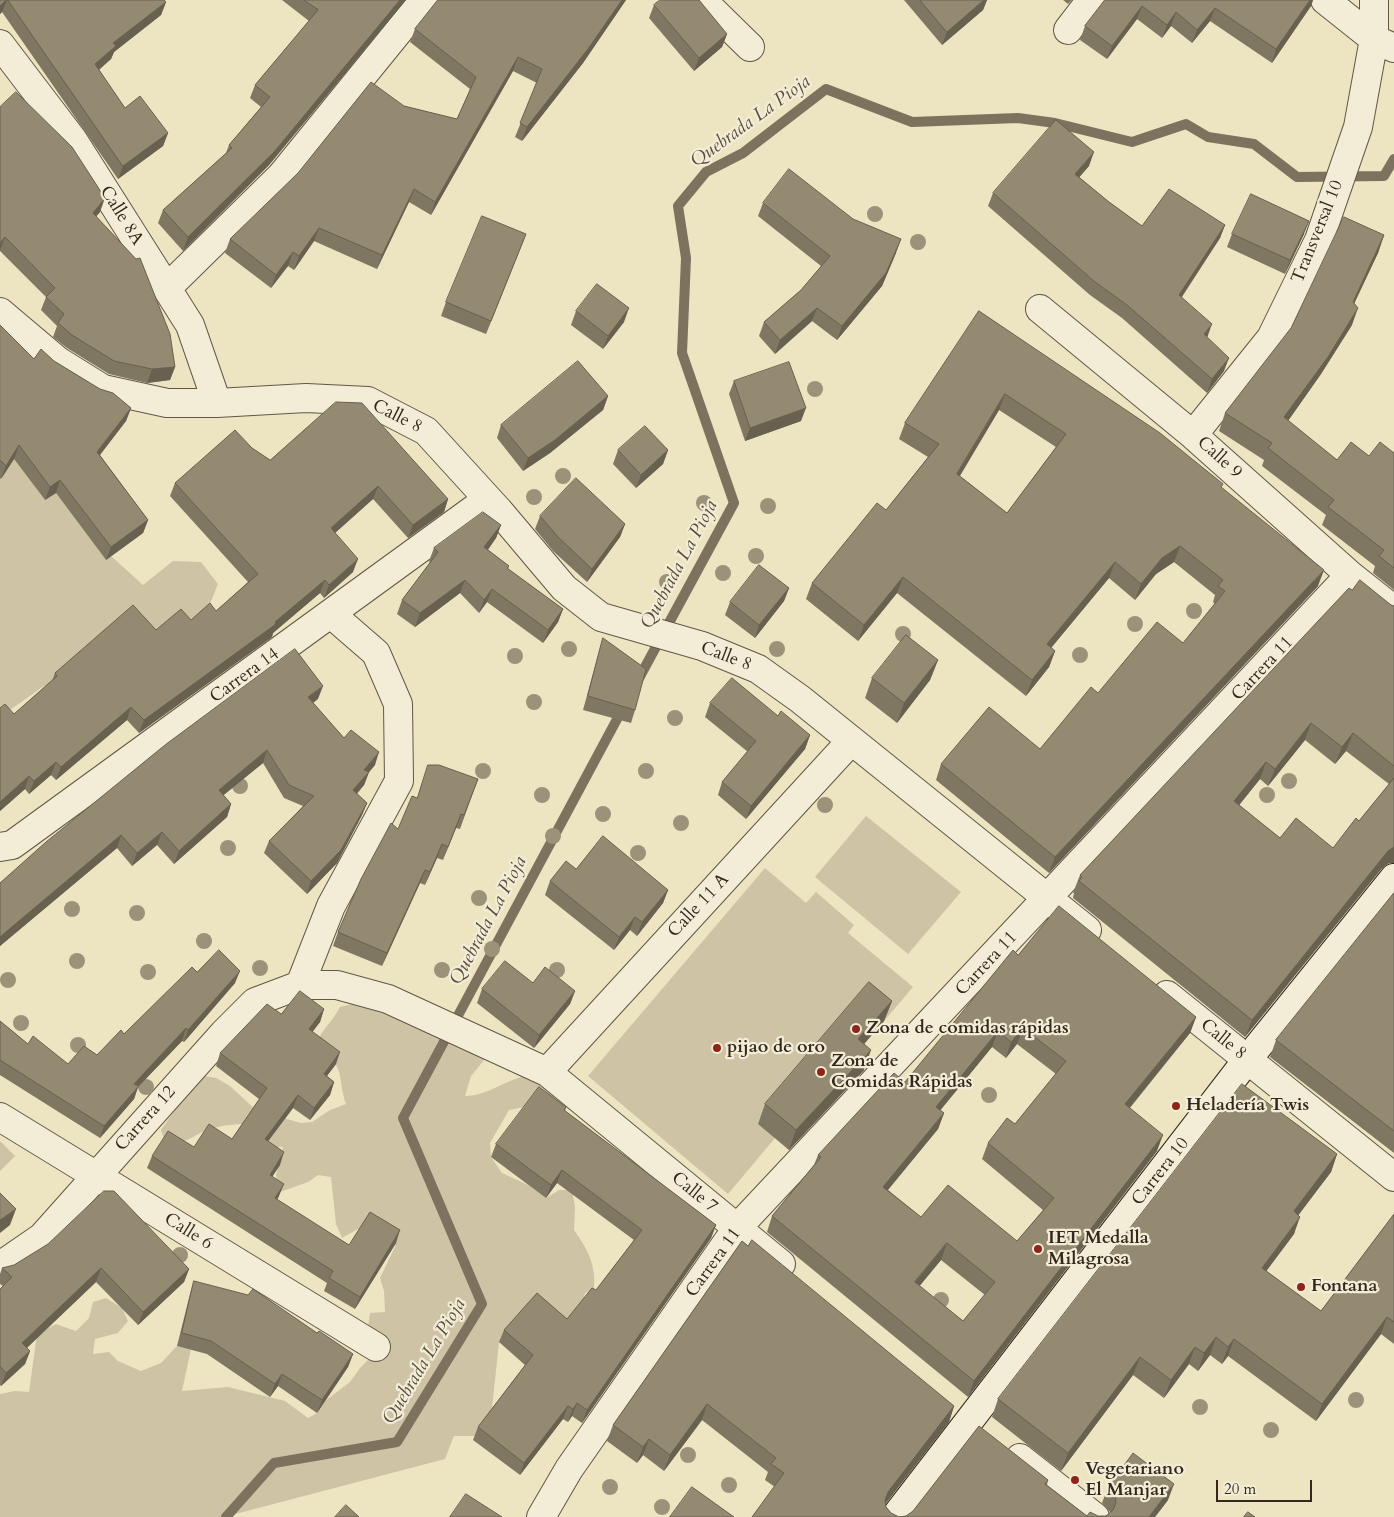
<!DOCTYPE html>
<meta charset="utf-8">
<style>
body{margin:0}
#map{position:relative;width:1394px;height:1517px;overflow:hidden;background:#ede4c1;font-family:Cardo,serif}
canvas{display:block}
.scale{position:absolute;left:1216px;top:1480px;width:96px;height:22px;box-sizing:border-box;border:2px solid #34281d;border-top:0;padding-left:6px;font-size:15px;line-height:18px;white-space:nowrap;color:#34281d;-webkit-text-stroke:4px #f3edd7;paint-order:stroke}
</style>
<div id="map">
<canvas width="1394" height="1517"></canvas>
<div class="scale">20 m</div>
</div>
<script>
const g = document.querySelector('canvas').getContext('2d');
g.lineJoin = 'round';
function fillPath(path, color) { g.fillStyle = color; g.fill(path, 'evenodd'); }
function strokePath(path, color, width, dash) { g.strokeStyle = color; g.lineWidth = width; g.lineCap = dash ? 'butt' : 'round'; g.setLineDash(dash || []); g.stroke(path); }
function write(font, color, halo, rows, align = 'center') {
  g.font = font + ' Cardo,serif'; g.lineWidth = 4.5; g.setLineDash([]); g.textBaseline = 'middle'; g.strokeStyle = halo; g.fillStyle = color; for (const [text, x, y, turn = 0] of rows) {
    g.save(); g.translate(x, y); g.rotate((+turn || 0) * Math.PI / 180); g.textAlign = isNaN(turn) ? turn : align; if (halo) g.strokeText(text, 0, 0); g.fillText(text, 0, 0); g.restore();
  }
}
const green = new Path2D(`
 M14,459L45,500L56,493L106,560L111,556L143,585L173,561L201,562L218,584L205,616L176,622L50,686H44L0,717V478Z
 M866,816L961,892L908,954L815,877Z
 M765,868L806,903L816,892L854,925L848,933L913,987L884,1021L862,1002L775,1138L728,1194L588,1076Z
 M356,1003L369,1005L475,1049L485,1059L471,1076L465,1096C488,1096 506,1079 529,1075L555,1095L550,1102L509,1110L490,1143L491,1157L502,1173L530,1186L546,1198L559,1190H572L575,1207L574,1230C588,1250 596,1264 594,1289L585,1293L582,1307L574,1318L499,1343L491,1417L476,1436H454L445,1459L224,1517H0V1394L15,1391L29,1392L37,1334L56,1324L76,1331L89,1318L93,1302L106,1298L122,1308L128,1321L118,1333L95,1339L93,1354L109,1352L118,1361L141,1371L161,1363L177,1346L191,1349L182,1391L228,1387L285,1401L308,1418L317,1413L325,1401L350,1382L360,1368L384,1344L368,1327L370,1313L385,1312L384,1291L380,1278L395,1247L397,1230L365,1225L342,1238L336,1224L331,1177L318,1175L308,1182L280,1192L276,1175L283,1147H261L249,1124C234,1124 219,1125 205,1131C187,1139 184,1146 164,1139L161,1130L181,1101L185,1089L194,1088L198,1075L216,1078L230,1086L256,1110L301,1123L312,1122L330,1110L346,1104C336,1070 347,1070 316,1044C322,1029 333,1021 340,1007Z
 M0,1141L15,1156L0,1171Z`);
const stream = new Path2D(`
 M638,680L734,503L682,353L686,258L678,206L706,172L743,153L826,89L912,122L1018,118L1055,123L1132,142L1186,124L1208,137L1254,144L1297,177L1384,176L1394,159
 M226,1517L274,1463L397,1442L482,1304L403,1118L623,708`);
const street = new Path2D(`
 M702,0L750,47
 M1325,0L1374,39L1394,48
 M1068,30L1091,0
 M0,44L73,140L190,325L217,403
 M167,288L281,176L424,0
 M1040,309L1193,435L1350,575L1394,610
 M0,312L58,361L103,389L167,403H217L306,398L368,401L426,431L499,511L564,588L601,617L702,646L758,669L800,699L1087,930
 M1193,435L1271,338L1319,240L1358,127L1374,39V0
 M0,847L12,845L488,499
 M300,985L331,906L399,781L398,704L376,653L331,614
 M1167,995L1394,1177
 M547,1072L851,741
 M0,1117L376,1347
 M0,1266L42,1237L224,1033L255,1002L300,985H337L388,999L547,1072L781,1264
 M1020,1458L1095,1517
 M541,1517L569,1469L737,1228L1350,575`);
const secondary = new Path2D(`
 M895,1517L1247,1060L1394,878`);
const trees = [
 [875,214],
 [918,242],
 [815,389],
 [563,476],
 [534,497],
 [704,503],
 [768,506],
 [756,556],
 [723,573],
 [667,582],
 [1194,611],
 [1135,624],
 [903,634],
 [569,649],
 [777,649],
 [1080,655],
 [515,656],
 [534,702],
 [675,718],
 [483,771],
 [646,771],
 [1289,781],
 [240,786],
 [542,795],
 [1267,795],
 [825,805],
 [603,814],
 [681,823],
 [553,836],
 [228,848],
 [638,853],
 [479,898],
 [72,909],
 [137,913],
 [204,941],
 [492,949],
 [77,961],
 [260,968],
 [442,970],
 [557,970],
 [148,972],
 [8,980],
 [21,1023],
 [78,1045],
 [146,1087],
 [989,1095],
 [180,1255],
 [941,1300],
 [1356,1400],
 [1200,1407],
 [1271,1430],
 [688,1455],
 [729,1485],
 [610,1487],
 [662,1507]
];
const wall = new Path2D(`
 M0,0H164L166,2L161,15L114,52L111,59L99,70L125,108L168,133L163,146L118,179L2,12L0,14Z
 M282,0H406L269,165L183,251L158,223L163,210L226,153L229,145L261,107L250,98L255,85L309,21Z
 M438,0H626L583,63L522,141L515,137L537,83L513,71L431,215L409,202L377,269L314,241L294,270L288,266L271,288L225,253L230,239L404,106L457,119L470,89L410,42L415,29Z
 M904,0H987L983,10L942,45Z
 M1063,0H1072L1068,4Z
 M1105,0H1313L1311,6L1272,63L1210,21L1192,43L1171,26L1162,38L1137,19L1107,59L1080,40L1085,26Z
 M654,5L727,34L722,47L694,71L649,18Z
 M0,107L100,212L96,216L175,367L170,380L147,383L109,374L67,348L53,337L57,326L41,310L46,297L0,251Z
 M1089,166L1079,177L1109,202L1142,226L1225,225L1220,238L1182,297L1207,338L1224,371L1207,393L1122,318L1090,295L988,206L993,193Z
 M763,203L896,253L882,286L837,340L812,321L775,354L759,336L764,322L801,290L821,266L758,216Z
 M526,234L486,334L441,316L446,302Z
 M1232,234H1304L1285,274L1227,247Z
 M1384,235L1378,253L1354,303L1352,325L1321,374L1288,421L1337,460L1394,453V590L1373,573L1375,566L1322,525L1326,515L1262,466L1264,460L1219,431L1225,413Z
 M576,311L624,322L603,349L571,325Z
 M979,311L1222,488L1318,586L1049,873L936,780L941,764L1040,749L1098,693L1183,643L1215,604L1213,602L1215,595L1174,562L1156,574L1135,600L1109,578L1051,648L1055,651L1049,667L1026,696L897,593L858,641L806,599L812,583L886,510L928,457L899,439L905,423ZM999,410L1056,447L1007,513L960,476Z
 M0,325L34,359L54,361L131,408L126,421L100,455L148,520L143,533L106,560L56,493L45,500L14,459L1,479L0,478Z
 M734,381L801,421L745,441L729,394Z
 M608,396L603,410L550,453L523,471L497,438L501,425Z
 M252,448L270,460L448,499L444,512L408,538L373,499L335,533L353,572L324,598L320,593L273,633L272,637L139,733L127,720L56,780L51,775L29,794L25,789L0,811V708L14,714L52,681L55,673L156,630L191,620L216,611L248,582L170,496L175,483Z
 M618,450H668L663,464L636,488L613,464Z
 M540,516L625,524L620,537L587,582L553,551L535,529Z
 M501,525L496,538L488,550L509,566L508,569L563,609L558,622L543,643L487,602L479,613L460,593L415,627L397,614L402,600L430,563L429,561L434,548Z
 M789,588L784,601L755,638L725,615L730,602Z
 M1352,590L1394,606V863H1389L1382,868L1245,1037L1073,898L1074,893H1073L1080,875ZM1305,740L1335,764L1346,751L1389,784L1359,821L1333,848L1280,838L1239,805L1260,779L1268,786Z
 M603,638L635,710L631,723L583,710L599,652Z
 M938,660L930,680L897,723L865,698L872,678Z
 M318,699L313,703L344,738L375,765L369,772L364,785L357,794L367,803L362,815L337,863L307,894L264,853L269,841L303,806L284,798L263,763L223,795L231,804L227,817L174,864L157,845L132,866L117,848L0,946V883Z
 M710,703L778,716L810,735L805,749L746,819L718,795L722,782L748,752L705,717Z
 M478,779L460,829L456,828L443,860L437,858L425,885L420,883L382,966L333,946L338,932L417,798Z
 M576,869L668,890L663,903L637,936L630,930L614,950L545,895L550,881Z
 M1394,893V1153L1270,1057L1276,1040Z
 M1018,955L1196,1017L1190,1033L1130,1108L1157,1151L968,1397L767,1232L772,1216L814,1165L818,1155L905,1082ZM1017,1044L1056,1074L1015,1124L988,1143L982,1159L1043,1210L1017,1241L921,1217L888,1190L938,1129L944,1113L940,1110L992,1047L1006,1058ZM941,1260L985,1295L963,1321L919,1286Z
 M197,972L235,983L184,1042L182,1041L138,1087L134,1099L100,1138L0,1075V1021L28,1044L68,1064L97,1055L124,1034Z
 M533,983L575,991L570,1004L534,1048L477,1003L482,989Z
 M892,1001L884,1021L864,1044V1070L789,1150L758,1124L765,1104Z
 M324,1009L320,1022L312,1031L336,1064L327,1076L334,1082L330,1095L310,1120L293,1108L268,1141L280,1165L272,1176L279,1196L277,1200L349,1245L396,1243L355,1309L324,1291L327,1283L147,1168L152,1156L232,1139L259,1099L216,1066L220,1053L281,1014Z
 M566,1107L565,1111L716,1225L711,1238L582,1423L572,1416L568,1422L563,1419L520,1475L473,1440L478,1427L525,1365L499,1342L504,1330L567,1319L596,1290L634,1240L557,1183L546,1198L491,1157L496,1144Z
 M1337,1154L1331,1172L1298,1215L1294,1234L1266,1271L1321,1311L1394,1214V1344L1381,1334L1316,1421L1228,1356L1222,1364L1210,1355L1198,1371L1189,1364L1164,1398L1133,1375L1061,1471L992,1417L998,1399Z
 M742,1241L954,1406L949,1422L886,1503V1507L891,1513L899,1517L906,1516L1048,1480L1047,1485L1087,1516H1106L1110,1513V1512L1102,1503L1108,1487L1168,1500L1155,1517H752L775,1487L765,1480L768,1472L702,1420L664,1471L643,1455L637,1463L607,1441L613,1425Z
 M2,1268L189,1269L184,1282L138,1325L96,1282L27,1348L30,1351L25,1364L1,1386L0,1385V1289L3,1286L0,1284V1274Z
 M194,1281L317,1333L353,1354L348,1367L317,1413L278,1386L270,1397L207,1354L177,1346L190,1294Z`);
const shadedWall = new Path2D(`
 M6,0H7L2,12L0,14V6Z
 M400,0H406L269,165L183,251L188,237Z
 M622,0H626L583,63L522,141L527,127Z
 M984,0H987L983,10L942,45L947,32Z
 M1310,0H1313L1311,6L1272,63L1276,49Z
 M166,2L161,15L114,52L111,59L90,77L95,64L113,43Z
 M1142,6L1137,19L1107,59L1112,46Z
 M1215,8L1210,21L1192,43L1197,30Z
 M1176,12L1171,26L1162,38L1167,25Z
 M727,34L722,47L694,71L699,58Z
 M518,57L513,71L431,215L435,202Z
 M168,133L163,146L118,179L123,166Z
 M1094,152L1089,166L1070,188L1075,174Z
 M414,189L409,202L377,269L382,255Z
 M105,198L100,212L88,226L93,213Z
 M1309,221L1304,234L1285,274L1290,260Z
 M1225,225L1220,238L1174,308L1179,295Z
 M319,228L314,241L294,270L299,256Z
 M526,234L521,247L486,334L491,321Z
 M1384,235L1378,253L1347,319L1353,302Z
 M5,237L0,250V244L1,242Z
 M901,239L896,253L882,286L837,340L842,326Z
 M293,252L288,266L271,288L276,275Z
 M629,308L624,322L603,349L608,336Z
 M817,308L812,321L775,354L780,340Z
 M1358,308L1352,325L1321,374L1278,435L1284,417Z
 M1212,324L1207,338L1204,334Z
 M1229,358L1224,371L1207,393L1212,379Z
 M175,367L170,380L147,383L152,369Z
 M1005,394L999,410L951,490L957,474Z
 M608,396L603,410L550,453L523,471L528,458Z
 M131,408L126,421L92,465L97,452Z
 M806,408L801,421L745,441L750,428Z
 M19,445L14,459L1,479L6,466Z
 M668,450L663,464L636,488L641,475Z
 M60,480L56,493L45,500L50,487Z
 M378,486L373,499L326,541L331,528Z
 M448,499L444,512L408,538L413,525Z
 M148,520L143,533L106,560L111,547Z
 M625,524L620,537L587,582L592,569Z
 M501,525L496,538L479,561L484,547Z
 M1180,546L1174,562L1156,574L1135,600L1141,584L1162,558Z
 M358,559L353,572L324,598L329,585Z
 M1115,562L1109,578L1041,660L1047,644Z
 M1324,570L1318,586L1049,873L1055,857Z
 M903,577L897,593L858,641L864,625Z
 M325,580L320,593L273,633L272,637L139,733L144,720L275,622Z
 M465,580L460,593L415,627L420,613Z
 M789,588L784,601L755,638L759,625Z
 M492,589L487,602L479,613L484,600Z
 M563,609L558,622L543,643L548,630Z
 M1055,651L1049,667L1026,696L1032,680Z
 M938,660L930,680L897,723L904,703Z
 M323,686L318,699L303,710L308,697Z
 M131,707L127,720L56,780L61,767Z
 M1311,723L1305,740L1268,786L1275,769Z
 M1353,733L1346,751L1335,764L1342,747Z
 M810,735L805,749L746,819L751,806Z
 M267,750L263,763L214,803L219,790Z
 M379,752L375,765L360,783L364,770Z
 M56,762L51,775L29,794L34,781Z
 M1266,762L1260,779L1228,819L1234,801Z
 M369,772L364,785L348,803L353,790Z
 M29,776L25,789L0,811V802Z
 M367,803L362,815L337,863L307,894L311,881Z
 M231,804L227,817L174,864L179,851Z
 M461,814L456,828L443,860L448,847Z
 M162,832L157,845L132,866L137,853Z
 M121,835L117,848L0,946V937Z
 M442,844L437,858L425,885L430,872Z
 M1394,847V863H1389L1382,868L1245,1037L1252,1020L1388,851Z
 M425,870L420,883L382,966L387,953Z
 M668,890L663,903L637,936L642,922Z
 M635,917L630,930L614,950L619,937Z
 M240,971L235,983L184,1042L188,1030Z
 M575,991L570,1004L534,1048L539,1035Z
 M892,1001L884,1021L851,1059L858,1039Z
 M324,1009L320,1022L305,1042L309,1029Z
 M1196,1017L1190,1033L1119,1120L1125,1104Z
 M186,1028L182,1041L138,1087L134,1099L100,1138L104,1126L134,1084Z
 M1023,1028L1017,1044L1006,1058L1011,1042Z
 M998,1031L992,1047L930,1123L936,1107Z
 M871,1050L864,1070L789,1150L796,1130Z
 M340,1052L336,1064L319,1086L324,1074Z
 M334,1082L330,1095L310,1120L314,1108Z
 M298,1095L293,1108L260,1152L265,1139Z
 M944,1113L938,1129L877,1203L883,1187Z
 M1163,1135L1157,1151L968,1397L974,1381Z
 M284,1152L280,1165L265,1188L270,1175Z
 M1337,1154L1331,1172L1288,1229L1294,1211Z
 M562,1170L557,1183L546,1198L551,1185Z
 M284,1184L279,1196L270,1211L275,1198Z
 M16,1209L10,1225L0,1233V1220Z
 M1300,1217L1294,1234L1256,1285L1262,1268Z
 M716,1225L711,1238L582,1423L587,1410Z
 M400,1230L396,1243L355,1309L360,1297Z
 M947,1243L941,1260L909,1299L915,1282Z
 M101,1268L96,1282L18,1356L22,1343Z
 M189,1269L184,1282L138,1325L143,1312Z
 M1387,1317L1381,1334L1316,1421L1322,1404Z
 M1216,1337L1210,1355L1198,1371L1204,1353Z
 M1234,1339L1228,1356L1222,1364L1228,1347Z
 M1195,1347L1189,1364L1164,1398L1171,1380Z
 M30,1351L25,1364L1,1386L6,1373Z
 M353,1354L348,1367L317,1413L322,1400Z
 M1140,1357L1133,1375L1061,1471L1068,1453Z
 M282,1374L278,1386L270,1397L275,1384Z
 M577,1403L572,1416L568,1422L573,1409Z
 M707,1404L702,1420L664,1471L670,1455Z
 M568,1406L563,1419L520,1475L524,1463Z
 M954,1406L949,1422L883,1507L888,1492Z
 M649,1439L643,1455L637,1463L643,1447Z
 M1174,1484L1168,1500L1155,1517H1149Z`);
const building = new Path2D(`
 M0,0H6L0,6Z
 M8,0H164L166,2L113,43L116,46L95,64L125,108L140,96L168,133L123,166Z
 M304,0H400L274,152L188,237L163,210L232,148L229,145L270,97L255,85L318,10Z
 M438,0H622L588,49L527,127L520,123L542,69L518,57L435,202L414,189L382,255L319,228L299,256L293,252L276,275L230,239L298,173L371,82L404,106L457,119L476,77L415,29Z
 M660,0H699L727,34L699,58L654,5Z
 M920,0H984L947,32Z
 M1105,0H1310L1276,49L1215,8L1197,30L1176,12L1167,25L1142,6L1112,46L1085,26Z
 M16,92L72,147L105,198L93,213L136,259L140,258L170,334L175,367L152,369L114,361L72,335L58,323L64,314L46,297L55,288L5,237L1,242L0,241V107Z
 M1056,120L1094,152L1075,174L1109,202L1142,226L1169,189L1225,225L1179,295L1212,324L1204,334L1229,358L1212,379L1127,305L1095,282L993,193Z
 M789,169L853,219L901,239L886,273L842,326L817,308L780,340L764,322L801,290L830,256L763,203Z
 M1251,194L1309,221L1290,260L1232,234Z
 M482,216L526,234L491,321L446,302Z
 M1344,217L1384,235L1353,302L1358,308L1328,357L1284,417L1337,460L1351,442L1369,456L1380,442L1394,453V568L1379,556L1384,550L1328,507L1334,500L1268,448L1272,443L1225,413L1291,328Z
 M597,284L629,308L608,336L576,311Z
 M979,311L1160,433L1223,484L1221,487L1324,570L1055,857L941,764L989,707L1040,749L1091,687L1098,693L1157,622L1183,643L1225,591L1218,586L1223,580L1180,546L1162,558L1141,584L1115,562L1047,644L1055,651L1032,680L903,577L864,625L812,583L877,503L886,510L939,444L905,423ZM1005,394L1066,434L1007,513L957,474Z
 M0,325L34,359L41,349L54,361L100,389L113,393L131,408L97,452L148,520L111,547L60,480L50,487L19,445L6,466L0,460Z
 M578,361L608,396L555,440L528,458L501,425Z
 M789,362L806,408L750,428L734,381Z
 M336,402L362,403L448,499L413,525L378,486L331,528L358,559L329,585L325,580L275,622L276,624L144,720L131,707L61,767L56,762L34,781L29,776L0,802V708L5,704L14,714L57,676L55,673L133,605L156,630L181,609L191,620L210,603L216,611L258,574L175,483L235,430L252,448L270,460Z
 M645,426L668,450L641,475L618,450Z
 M576,478L625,524L592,569L558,537L540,516Z
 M483,512L501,525L484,547L509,566L507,568L563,609L548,630L492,589L484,600L465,580L420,613L402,600L438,552L434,548Z
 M759,565L789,588L759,625L730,602Z
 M1360,580L1391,605L1394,606V766L1353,733L1342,747L1311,723L1275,769L1266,762L1234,801L1280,838L1296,818L1333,848L1356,818L1359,821L1394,778V847L1388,851L1252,1020L1079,881L1082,877L1080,875L1349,588L1352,590Z
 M906,635L938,660L904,703L872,678Z
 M603,638L646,669L635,710L588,696Z
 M295,649L323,686L308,697L344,738L351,730L379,752L364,770L369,772L353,790L367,803L341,850L311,881L269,841L314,796L289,785L267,750L219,790L231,804L179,851L162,832L137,853L121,835L0,937V883L46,842L165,745Z
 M732,678L778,716L781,711L810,735L751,806L722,782L756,741L710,703Z
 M428,765H439L478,779L464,815L461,814L448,847L442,844L430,872L425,870L387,953L338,932L361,879L391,823L398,829L412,796L417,798Z
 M603,836L668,890L642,922L635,917L619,937L550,881L566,861L576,869Z
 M1394,893V1131L1276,1040Z
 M1059,906L1196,1017L1125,1104L1163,1135L974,1381L772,1216L821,1157L818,1155L894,1073L905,1082L1013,950L1018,955ZM1023,1028L1066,1061L1015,1124L1007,1118L988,1143L1054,1198L1017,1241L948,1185L921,1217L883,1187L944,1113L936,1107L998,1031L1011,1042ZM947,1243L995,1282L963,1321L915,1282Z
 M219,950L240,971L188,1030L186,1028L134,1084L139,1086L104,1126L0,1060V1021L28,1044L33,1036L68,1064L84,1046L97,1055L121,1030L124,1034L192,967L197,972Z
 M505,961L533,983L545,967L575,991L539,1035L482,989Z
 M869,982L892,1001L858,1039L871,1050L796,1130L765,1104Z
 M300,991L324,1009L309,1029L340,1052L324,1074L334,1082L314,1108L298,1095L265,1139L284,1152L270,1175L284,1184L275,1198L349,1245L370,1212L400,1230L360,1297L329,1278L333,1271L152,1156L168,1131L194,1147L209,1124L232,1139L267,1088L220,1053L267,1004L281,1014Z
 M1242,1084L1337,1154L1294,1211L1300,1217L1262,1268L1321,1311L1394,1214V1322L1387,1317L1322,1404L1234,1339L1228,1347L1216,1337L1204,1353L1195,1347L1171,1380L1140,1357L1068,1453L998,1399Z
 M539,1087L566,1107L564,1110L716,1225L587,1410L577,1403L573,1409L568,1406L524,1463L478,1427L533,1355L504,1330L537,1293L567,1319L592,1288L596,1290L642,1230L562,1170L551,1185L496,1144Z
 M104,1191H114L189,1269L143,1312L101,1268L22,1343L30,1351L6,1373L0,1366V1289L12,1277L2,1268L14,1265L48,1244Z
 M0,1193L16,1209L0,1220Z
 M752,1240L954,1406L888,1492L885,1500L886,1507L891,1513L899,1517L906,1516L913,1511L979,1426L1048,1480L1045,1484L1087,1516L1090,1512L1098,1516H1106L1113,1510L1116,1503L1115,1496L1108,1487L1133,1453L1174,1484L1149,1517H752L784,1473L771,1464L776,1458L707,1404L670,1455L649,1439L643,1447L613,1425L742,1241L748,1246Z
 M194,1281L248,1295L253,1289L317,1333L319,1331L353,1354L322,1400L282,1374L275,1384L211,1341L182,1333Z
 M692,1487L734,1517H670Z
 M466,1494L502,1517H450Z
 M346,1505L359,1517H335Z
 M1248,1512L1255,1517H1244Z`);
const markers = [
 [856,1029,5,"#8f2418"],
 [717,1048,5,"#8f2418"],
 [821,1072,5,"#8f2418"],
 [1176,1106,5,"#8f2418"],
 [1038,1249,5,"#8f2418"],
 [1301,1287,5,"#8f2418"],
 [1075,1480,5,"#8f2418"]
];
const streetNames = [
 ["Calle 8A",121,216,58],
 ["Transversal 10",1318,232,-68],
 ["Calle 8",397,417,27],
 ["Calle 9",1219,458,42],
 ["Calle 8",726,657,21],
 ["Carrera 11",1263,669,-47],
 ["Carrera 14",245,676,-36],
 ["Calle 11 A",699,906,-47],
 ["Carrera 11",987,964,-47],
 ["Calle 8",1223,1040,39],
 ["Carrera 12",146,1119,-48],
 ["Carrera 10",1161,1172,-52],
 ["Calle 7",694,1193,39],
 ["Calle 6",188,1232,32],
 ["Carrera 11",714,1263,-54]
];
const poiNames = [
 ["Zona de comidas rápidas",866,1029],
 ["pijao de oro",727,1048],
 ["Zona de",831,1062],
 ["Comidas Rápidas",831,1083],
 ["Heladería Twis",1186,1106],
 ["IET Medalla",1048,1239],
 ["Milagrosa",1048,1260],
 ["Fontana",1311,1287],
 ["Vegetariano",1085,1470],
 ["El Manjar",1085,1491]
];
const waterNames = [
 ["Quebrada La Pioja",751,122,-36],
 ["Quebrada La Pioja",680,565,-62],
 ["Quebrada La Pioja",489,921,-62],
 ["Quebrada La Pioja",425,1362,-59]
];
fillPath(green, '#cec4a5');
strokePath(stream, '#7d725e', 10);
strokePath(street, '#625746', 30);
strokePath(secondary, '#34281d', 30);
strokePath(street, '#f3edd7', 28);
strokePath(secondary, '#f3edd7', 28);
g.fillStyle = '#9c927a';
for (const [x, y] of trees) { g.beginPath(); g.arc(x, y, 8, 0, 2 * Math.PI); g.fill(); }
fillPath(wall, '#7f7762');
fillPath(shadedWall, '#686150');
fillPath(building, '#948a72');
strokePath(building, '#686150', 1);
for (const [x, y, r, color] of markers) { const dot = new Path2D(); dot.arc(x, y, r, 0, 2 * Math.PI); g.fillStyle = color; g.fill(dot); strokePath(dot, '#f3edd7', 2); }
write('18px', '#34281d', '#f3edd7', streetNames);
write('bold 18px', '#34281d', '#f3edd7', poiNames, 'left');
write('italic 19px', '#594d3d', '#f3edd7', waterNames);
</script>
